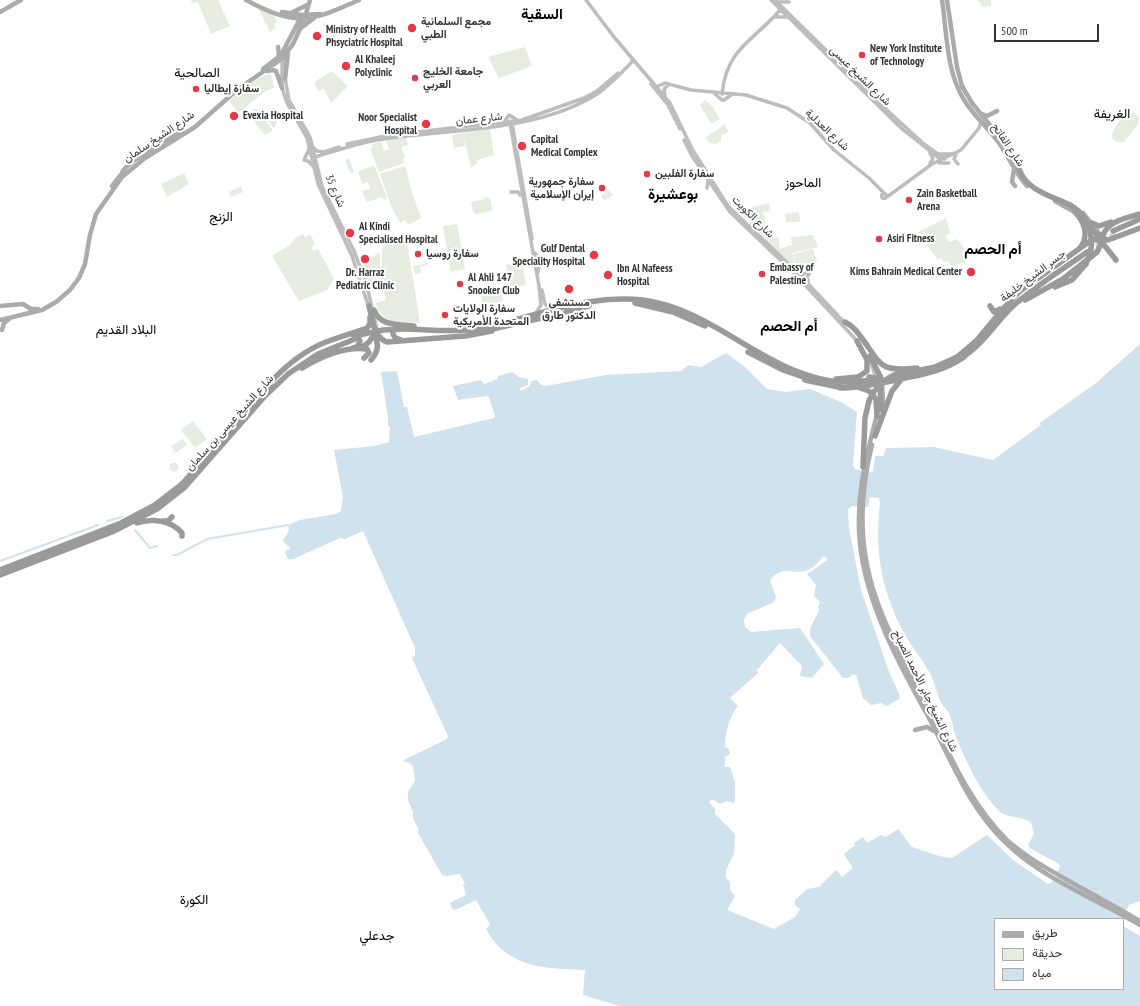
<!DOCTYPE html>
<meta charset="utf-8">
<style>
body{margin:0}
#map{position:relative;width:1140px;height:1006px;overflow:hidden;background:#fff;font-family:"PT Sans Narrow",Vazirmatn,sans-serif}
canvas{display:block}
.legend{position:absolute;left:994px;top:918px;width:130px;height:72px;box-sizing:border-box;background:#fff;border:1px solid #adadad;margin:0;padding:5px 7px;list-style:none;font-size:12px;color:#333}
.legend li{display:flex;align-items:center;gap:8px;height:20px}
.legend b{width:20px;border:1px solid #adadad}
.scale{position:absolute;left:994px;top:24px;width:105px;height:18px;box-sizing:border-box;border:2px solid #333;border-top:0;padding-left:5px;font-size:12px;line-height:14px;white-space:nowrap;color:#333;-webkit-text-stroke:3px #fff;paint-order:stroke}
</style>
<div id="map">
<canvas width="1140" height="1006"></canvas>
<ul class="legend">
<li><b style="height:5px;background:#ababab"></b>طريق</li>
<li><b style="height:11px;background:#e6ecdf"></b>حديقة</li>
<li><b style="height:11px;background:#cfe2ee"></b>مياه</li>
</ul>
<div class="scale">500 m</div>
</div>
<script>
const g = document.querySelector('canvas').getContext('2d');
g.lineJoin = 'round';
function fillPath(path, color) { g.fillStyle = color; g.fill(path, 'evenodd'); }
function strokePath(path, color, width, dash) { g.strokeStyle = color; g.lineWidth = width; g.lineCap = dash ? 'butt' : 'round'; g.setLineDash(dash || []); g.stroke(path); }
function write(font, color, halo, rows, align = 'center') {
  g.font = font + ' "PT Sans Narrow",Vazirmatn,sans-serif'; g.lineWidth = 4; g.setLineDash([]); g.textBaseline = 'middle'; g.strokeStyle = halo; g.fillStyle = color; for (const [text, x, y, turn = 0] of rows) {
    g.save(); g.translate(x, y); g.rotate((+turn || 0) * Math.PI / 180); g.textAlign = isNaN(turn) ? turn : align; if (halo) g.strokeText(text, 0, 0); g.fillText(text, 0, 0); g.restore();
  }
}
const green = new Path2D(`
 M191,0H218L230,26L211,34L198,2L192,3Z
 M978,0H991V6L982,7Z
 M258,8L274,15L277,21L274,25L275,28L270,32Z
 M525,47L532,66L499,78L488,57Z
 M332,71L348,86L331,103L324,89L318,91L314,82Z
 M271,73L274,88L267,90L238,113L229,101L257,79Z
 M705,100L713,107L720,119L711,124L700,105Z
 M256,108L273,130L265,135L248,114Z
 M278,111L277,122L274,129L267,120Z
 M1131,112L1135,113L1139,117L1138,124L1124,142C1100,144 1120,121 1125,113Z
 M725,124L728,132L721,136V141L716,144L710,143L705,138Z
 M490,129L494,155L477,160V163L471,168L463,133Z
 M463,133L465,146L454,148L452,135Z
 M406,138L409,145L401,147L405,157L403,158L404,163L379,172L370,148L373,147L372,144L381,142L384,151L389,149L386,140Z
 M349,158L354,172L350,173L345,160Z
 M374,165L387,198L384,201L382,197L367,202L362,191L370,189L368,182L362,184L358,172Z
 M405,166L412,193L421,218L408,225L405,220L400,223L391,206L380,174Z
 M184,173L189,184L167,197L161,184Z
 M241,186L243,192L231,197L229,192Z
 M609,190L613,195L604,201L601,196Z
 M485,197L490,198L492,209L491,211L476,214L473,212L471,202L485,199Z
 M769,203L770,211L763,212L766,227L762,228L765,238L749,224L751,222L746,209Z
 M799,212L800,222H786L785,214Z
 M946,218L950,233L945,236L949,242L957,239L965,249V262L951,266L948,261L944,262L941,258L937,259L918,232Z
 M457,224L465,269L451,272L443,226Z
 M303,234L305,237L310,234L315,244L311,247L313,251L318,249L334,279L327,290L299,301L272,256L290,245L295,238Z
 M404,235L406,236L420,323C401,322 381,325 376,303L386,300L382,284V249L385,245Z
 M813,235L818,247L792,253L796,268L765,239L778,237L780,249L792,245L791,237Z
 M813,249L817,262L797,268L793,254Z
 M380,252V286L371,288L363,263Z
 M522,262L526,285L510,288L506,265Z
 M428,263V265L421,266L420,268L422,273L415,274L413,266Z
 M500,287L503,301L482,305L480,291Z
 M193,421L207,439L195,448L181,430Z
 M183,439L187,445L175,453L171,446Z
 M169.5 467a4.5 4.5 0 1 1 9 0a4.5 4.5 0 1 1-9 0Z`);
const water = new Path2D(`
 M1140,344V901L1129,905L1121,919H995V989H1123V926L1140,936V1006H620L583,995L585,970C545,968 508,969 486,929L490,924L476,900L455,910L452,909L450,903L466,895L463,885L465,884L460,874L446,876L442,875L418,833L419,830L413,818V812L408,800V792L415,781L413,766L410,763L402,761L447,739L448,736L412,658L415,655V648L363,531L345,539L340,538L293,559H288L285,552L290,548L283,541L289,530L288,525L300,520L336,514L341,511L343,497L334,450L375,446L389,442L390,427L388,426V417L381,372L397,371L404,407H407L414,437L494,418L495,416L489,397L487,396L458,400L453,386L481,380L484,384L498,379V376L512,372L519,377L528,379V385L520,388L521,391L530,386L531,381L537,380L541,385L546,386L606,375L681,371L688,365L701,367L726,353L745,367L767,389L786,392L810,389L843,403L857,412L853,466L855,469L873,473L875,456H883L886,448L934,447L993,460L1041,425L1040,423L1096,383ZM870,497L879,498L880,503C874,553 882,595 908,640C915,651 923,661 930,673C935,683 937,695 942,704C944,708 948,710 949,714C953,721 953,730 956,737C966,761 979,789 996,808C1007,821 1021,814 1031,823L1034,834L1028,845L1030,848L1059,864L1060,867L1051,883L1048,884L1013,860L987,835L952,858L939,856L912,847L898,829L886,837L881,835L867,843L863,837L854,843L855,845L844,854L853,868L842,877L836,870L819,887L807,889L795,900V905L800,909L795,917L774,929L727,910L735,896L730,890V882L726,878V870L734,854L735,834L715,814V809L709,802L712,799L720,804L727,801L733,803L735,802V782L730,767H725V757L730,754L729,749L725,747C725,734 729,716 738,706L730,698L758,673L757,670L780,643L802,666L800,676L812,678L824,664L800,628L751,632L745,627L744,620L747,614L774,602L776,597L770,581C781,563 794,576 808,570C814,568 820,560 824,556L827,558L826,561L807,574L816,585L814,596L820,602L818,607L819,610L810,629V636L843,678H848L854,674L856,675L863,698L871,705L881,703L887,706L899,699L900,696L889,672L861,590L849,528L848,509L852,506L868,507Z`);
const canal = new Path2D(`
 M107,521L122,517
 M135,530L150,548L157,546
 M173,555H177L207,539L288,525
 M0,561L98,525`);
const highwayTunnel = new Path2D(`
 M1089,251L1115,234`);
const secondary = new Path2D(`
 M586,0L614,37L670,103L692,149L728,206L796,271L845,323
 M771,0L901,128L941,160
 M775,0L889,112L924,144L945,159
 M777,2H789
 M774,17H787
 M283,56L284,70
 M282,58V88L287,103L307,138L318,184L352,256L369,308
 M285,78L289,100L310,137L322,186L354,251L366,282L377,329
 M651,84L668,105L680,129
 M656,87L665,83L691,90L746,95L787,108L810,123L834,150L869,178L885,194
 M715,94L722,100
 M722,94C727,47 754,41 781,9
 M665,96L664,89L668,85
 M724,100L731,95
 M511,116L517,120
 M504,122L509,115
 M510,123L539,286L541,305L536,313
 M512,123L532,239
 M684,140L692,156L730,212L794,273L858,342
 M347,144L390,135L522,120L584,98L597,91L618,73
 M313,147L317,151L324,152
 M324,152L339,147
 M930,153L933,159L930,163
 M939,154H952
 M956,154L954,159L958,164
 M305,158L309,149
 M312,158C338,150 363,141 391,138C457,129 535,131 594,96C608,87 620,74 632,62V59
 M304,160L308,161L313,166
 M939,163H949
 M707,188L708,181
 M511,192H518L520,195
 M881.5 196a2.5 2.5 0 1 1 5 0a2.5 2.5 0 1 1-5 0Z
 M887,197L932,164L961,150L979,128L981,122
 M535,253L538,257L544,259
 M538,272L539,265L542,261
 M799,272L802,274L808,272
 M808,281L807,277L809,274
 M542,290L545,304L553,309
 M871,363L876,378`);
const primary = new Path2D(`
 M246,0C296,27 310,22 359,0
 M942,0C947,33 946,71 964,100C974,116 988,128 999,143C1009,157 1015,173 1027,186
 M947,0L957,67L962,86L972,103L1002,140L1021,172
 M0,12L21,0
 M282,12L302,15L320,14
 M291,13L307,5
 M301,28L314,18
 M277,59L279,55L278,47
 M263,69L281,55L302,15
 M267,71L272,70L276,71L282,88
 M285,79L288,53
 M982,114L987,116L997,111
 M1014,169L1012,182L1015,186
 M122,173C123,165 172,134 182,133
 M112,186L122,173
 M1055,201L1078,214
 M1083,213L1101,236
 M0,306L23,304L31,309H38
 M0,320L42,310L56,302L70,290L79,278L85,264L90,235L96,214L122,177L145,158L195,127L238,89L283,58L293,44L304,20L310,0
 M2,330L4,323L9,319
 M882,380L883,403
 M877,414C866,459 855,497 860,544C866,604 900,666 929,718C952,762 969,808 1006,843C1043,879 1096,899 1140,925
 M872,445C862,485 859,525 867,565C876,612 901,654 921,696C946,746 967,801 1008,841C1026,857 1048,869 1069,881C1092,894 1116,907 1140,921
 M915,730L927,727L934,731`);
const highway = new Path2D(`
 M1019,169C1026,190 1051,196 1070,205
 M1075,212C1085,223 1089,236 1080,248
 M1092,223L1099,226L1111,222
 M1089,226L1099,237L1108,240L1140,228
 M1113,231L1140,219
 M1102,240C1104,222 1125,218 1140,214
 M1055,287L1072,280L1086,264
 M1025,300L1063,279L1097,252L1101,244L1100,235
 M635,303L673,312L705,326
 M369,306C373,319 372,336 387,342L465,336L492,331
 M990,306L994,312L1000,309
 M374,310C381,327 398,324 414,326
 M566,312L589,306
 M845,322C851,325 857,331 861,337C882,365 878,372 917,368
 M396,327L393,331C392,336 396,339 401,340
 M404,329C427,329 450,333 474,329C529,320 585,293 643,300C712,309 760,369 831,381C845,384 859,381 873,380
 M488,330L546,317
 M353,335L358,337L360,341L357,347L353,348
 M361,348L369,342L375,333
 M748,352L783,370L809,379
 M870,356L883,382
 M961,358C982,346 995,323 1012,307C1035,286 1062,270 1087,252
 M371,360C378,352 380,344 374,335
 M302,368C321,357 344,346 367,349L369,353L364,358
 M896,375L935,367L957,357L977,340L1001,311L1020,291L1093,239L1101,241L1116,260
 M869,377L875,378L880,384L881,410
 M836,379L858,377L867,371V360L857,341
 M805,380L843,388
 M267,386C283,368 303,351 326,342C339,337 353,333 367,328L370,324V317
 M840,388C861,388 881,383 901,379C924,374 944,371 964,357
 M860,388L869,391L876,399L877,416
 M875,436L892,391L900,381
 M863,467L865,418L869,401
 M163,521H168L172,517
 M137,523C152,518 171,520 182,533V536
 M0,570L121,523L155,505L182,484L270,385
 M0,575L112,532L157,509L185,487L265,396L288,374L318,354L355,339`);
const highwayBridge = new Path2D(`
 M1070,205C1091,217 1097,242 1086,264
 M354,336L383,330L404,329
 M869,401C875,387 887,377 901,372`);
const markers = [
 [412,28,5,"#e63946"],
 [317,36,5,"#e63946"],
 [862,55,4,"#e63946"],
 [346,66,5,"#e63946"],
 [415,78,4,"#e63946"],
 [196,89,4,"#e63946"],
 [234,116,5,"#e63946"],
 [426,124,5,"#e63946"],
 [522,146,5,"#e63946"],
 [647,174,4,"#e63946"],
 [602,188,4,"#e63946"],
 [909,200,4,"#e63946"],
 [350,233,5,"#e63946"],
 [879,239,4,"#e63946"],
 [418,254,4,"#e63946"],
 [594,255,5,"#e63946"],
 [365,259,5,"#e63946"],
 [971,272,5,"#e63946"],
 [762,274,4,"#e63946"],
 [608,275,5,"#e63946"],
 [460,284,4,"#e63946"],
 [569,289,5,"#e63946"],
 [445,315,4,"#e63946"]
];
const poiNames = [
 ["مجمع السلمانية",421,22],
 ["الطبي",421,35],
 ["Ministry of Health",326,30],
 ["Phsyciatric Hospital",326,43],
 ["New York Institute",870,49],
 ["of Technology",870,62],
 ["Al Khaleej",355,60],
 ["Polyclinic",355,73],
 ["جامعة الخليج",423,72],
 ["العربي",423,85],
 ["سفارة إيطاليا",204,89],
 ["Evexia Hospital",243,116],
 ["Noor Specialist",417,118,"right"],
 ["Hospital",417,131,"right"],
 ["Capital",531,140],
 ["Medical Complex",531,153],
 ["سفارة الفلبين",655,174],
 ["سفارة جمهورية",594,182,"right"],
 ["إيران الإسلامية",594,195,"right"],
 ["Zain Basketball",917,194],
 ["Arena",917,207],
 ["Al Kindi",359,227],
 ["Specialised Hospital",359,240],
 ["Asiri Fitness",887,239],
 ["Gulf Dental",585,249,"right"],
 ["Speciality Hospital",585,262,"right"],
 ["سفارة روسيا",426,254],
 ["Embassy of",770,268],
 ["Palestine",770,281],
 ["Ibn Al Nafeess",617,269],
 ["Hospital",617,282],
 ["Kims Bahrain Medical Center",962,272,"right"],
 ["Dr. Harraz",365,273,"center"],
 ["Pediatric Clinic",365,286,"center"],
 ["Al Ahli 147",468,278],
 ["Snooker Club",468,291],
 ["مستشفى",569,303,"center"],
 ["الدكتور طارق",569,316,"center"],
 ["سفارة الولايات",453,309],
 ["المتحدة الأمريكية",453,322]
];
const streetNames = [
 ["شارع الشيخ عيسى",860,76,44],
 ["شارع عمان",479,119,-6],
 ["شارع العدلية",827,130,43],
 ["شارع الشيخ سلمان",159,137,-34],
 ["شارع الفاتح",1008,145,56],
 ["شارع 35",335,191,66],
 ["شارع الكويت",753,217,45],
 ["جسر الشيخ خليفة",1033,276,-37],
 ["شارع الشيخ عيسى بن سلمان",230,423,-48],
 ["شارع الشيخ جابر الأحمد الصباح",925,691,64]
];
const quarterNames = [
 ["الصالحية",197,73],
 ["الغريفة",1112,114],
 ["الماحوز",803,183],
 ["الزنج",221,217],
 ["البلاد القديم",126,330],
 ["الكورة",194,900],
 ["جدعلي",377,936]
];
const districtNames = [
 ["السقية",542,15],
 ["بوعشيرة",673,195],
 ["أم الحصم",993,250],
 ["أم الحصم",789,327]
];
fillPath(green, '#e6ecdf');
fillPath(water, '#cfe2ee');
strokePath(canal, '#cfe2ee', 2);
strokePath(highwayTunnel, '#d6d6d6', 5.5, [5.5, 3]);
strokePath(secondary, '#bdbdbd', 3.5);
strokePath(primary, '#ababab', 4.5);
strokePath(highway, '#9a9a9a', 5.5);
strokePath(highwayBridge, '#9a9a9a', 5.5);
for (const [x, y, r, color] of markers) { const dot = new Path2D(); dot.arc(x, y, r, 0, 2 * Math.PI); g.fillStyle = color; g.fill(dot); strokePath(dot, '#fff', 1.5); }
write('bold 11px', '#333', '#fff', poiNames, 'left');
write('11px', '#333', '#fff', streetNames);
write('13px', '#000', '#fff', quarterNames);
write('bold 15px', '#000', '#fff', districtNames);
</script>
